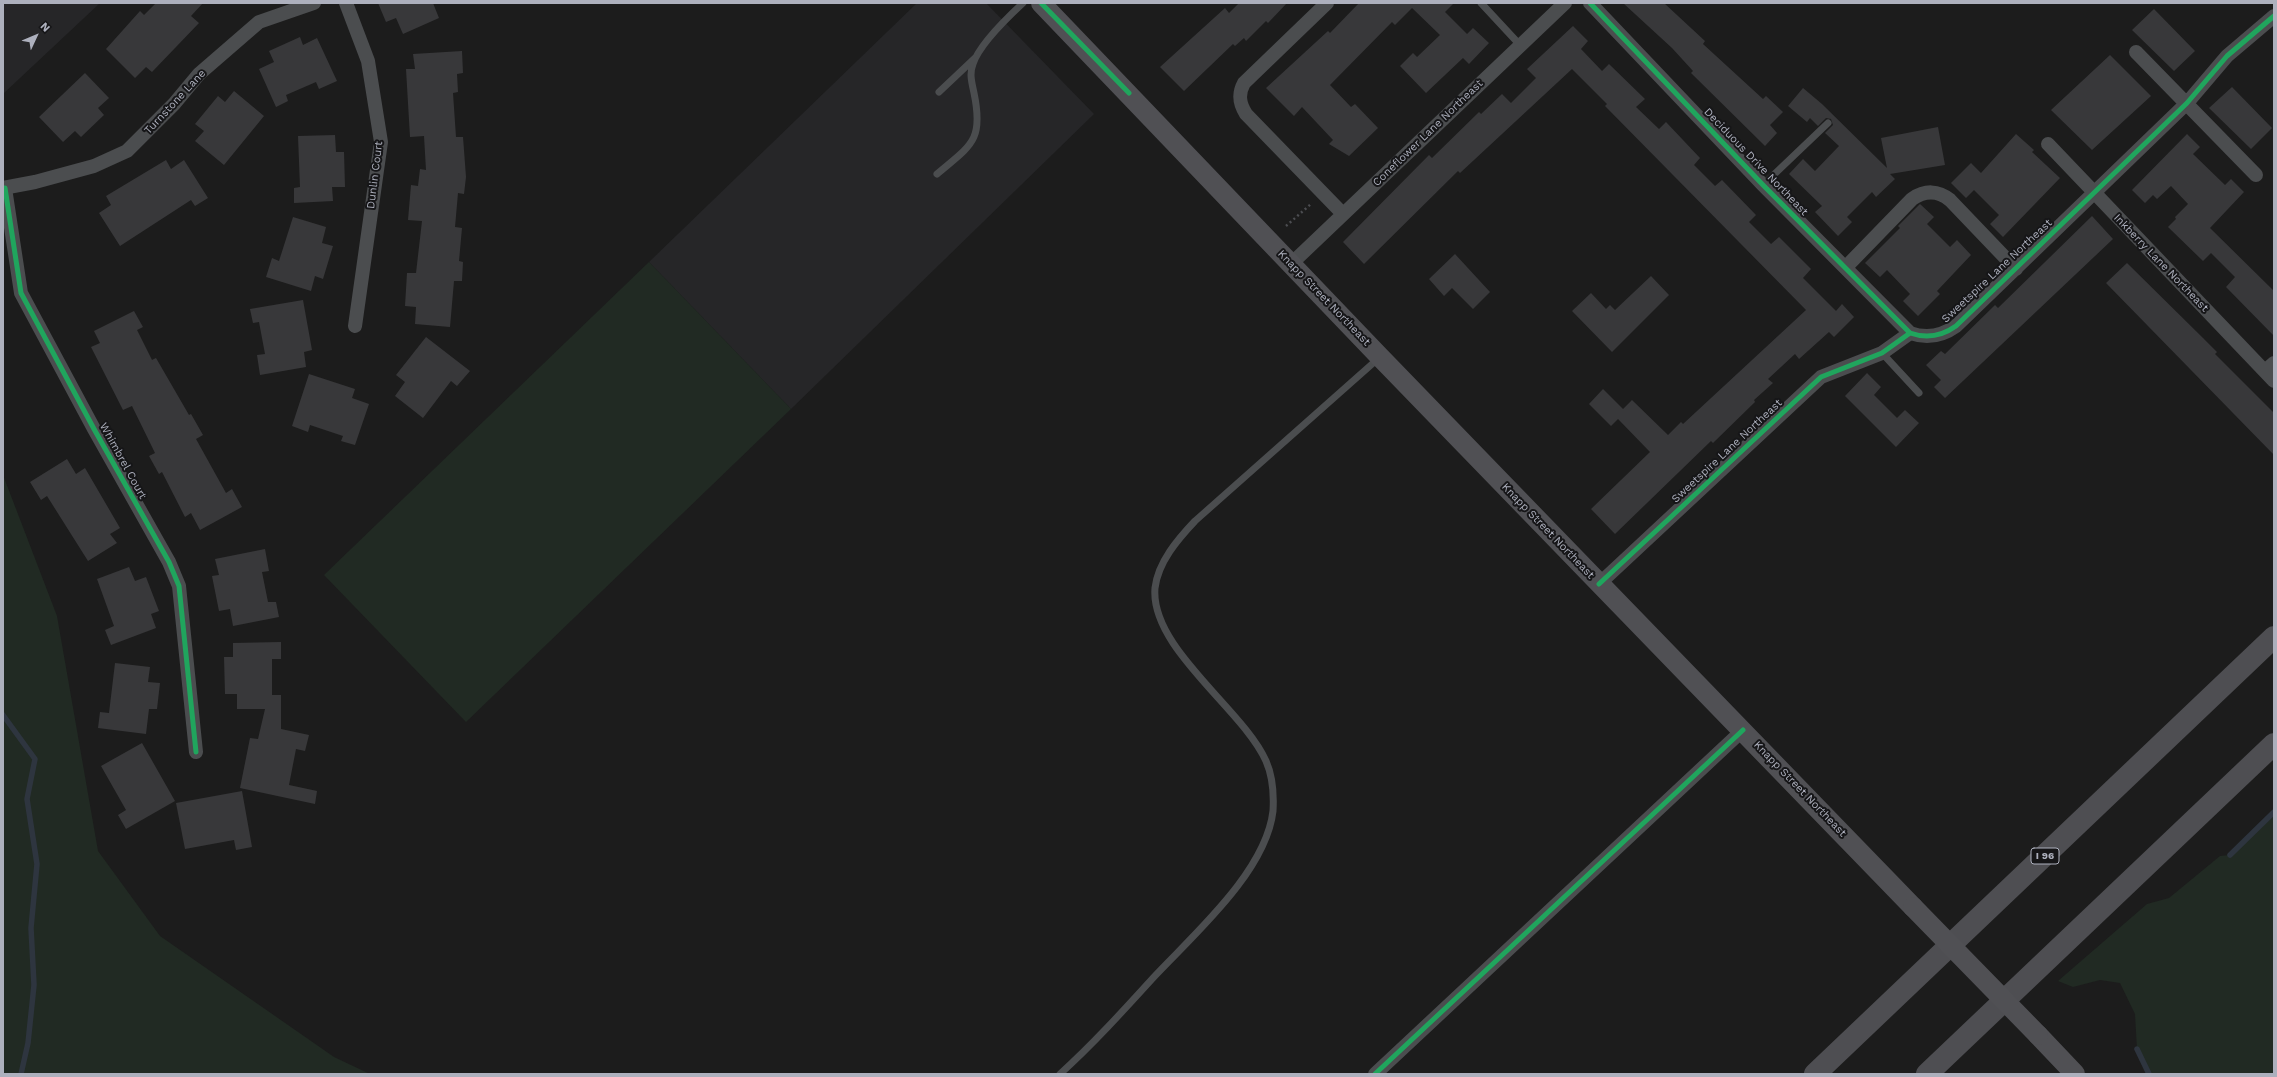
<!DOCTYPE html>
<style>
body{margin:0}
#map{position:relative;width:2277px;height:1077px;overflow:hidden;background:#1c1c1c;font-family:"Work Sans",sans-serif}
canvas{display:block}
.frame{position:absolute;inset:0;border:4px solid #adb0bd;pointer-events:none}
.north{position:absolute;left:16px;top:16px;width:40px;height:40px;-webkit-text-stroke:3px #161618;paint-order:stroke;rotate:46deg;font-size:11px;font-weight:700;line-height:16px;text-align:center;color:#adb0bd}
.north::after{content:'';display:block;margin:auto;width:14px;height:18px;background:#adb0bd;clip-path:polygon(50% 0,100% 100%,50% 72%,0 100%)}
</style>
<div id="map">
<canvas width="2277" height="1077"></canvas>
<div class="frame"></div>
<div class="north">N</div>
</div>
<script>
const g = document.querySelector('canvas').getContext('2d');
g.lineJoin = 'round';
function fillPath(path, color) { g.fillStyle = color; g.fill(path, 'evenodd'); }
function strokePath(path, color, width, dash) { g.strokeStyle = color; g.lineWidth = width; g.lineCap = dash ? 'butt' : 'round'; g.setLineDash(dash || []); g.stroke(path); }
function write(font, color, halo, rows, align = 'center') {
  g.font = font + ' "Work Sans",sans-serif'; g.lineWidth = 4; g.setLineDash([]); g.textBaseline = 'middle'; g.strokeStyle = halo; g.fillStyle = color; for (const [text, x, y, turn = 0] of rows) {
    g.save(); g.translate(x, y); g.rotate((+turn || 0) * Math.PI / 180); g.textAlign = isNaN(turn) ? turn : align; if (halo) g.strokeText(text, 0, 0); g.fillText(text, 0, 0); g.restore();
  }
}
const built = new Path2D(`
 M3,3H100L3,94Z
 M917,3H986L1094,114L791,409L649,262Z`);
const green = new Path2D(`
 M649,262L791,409L466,722L324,575Z
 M3,475L57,616L98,851L160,936L334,1057L370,1074H3Z
 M2274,812V1074H2149L2137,1049L2135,1014L2120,983L2100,980L2073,987L2058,981L2147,904L2169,898L2220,856L2230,855Z`);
const stream = new Path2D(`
 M3,715L35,759L27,799L37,864L31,928L34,985L28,1043L21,1074
 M2230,855L2274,812
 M2137,1049L2149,1074`);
const building = new Path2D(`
 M156,3H203L191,16L199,23L152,72L146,67L135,78L106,49L140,11L144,15Z
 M378,3H433L439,18L403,34L396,18L386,22Z
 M1239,3H1287L1268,23L1266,21L1246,41L1244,38L1235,46L1233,44L1184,91L1160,67L1225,8L1229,13Z
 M1359,3H1454L1445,12L1467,34L1473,28L1489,43L1469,64L1463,58L1426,93L1400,66L1413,53L1417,57L1440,35L1412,8L1395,25L1392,22L1330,85L1351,107L1355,104L1378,128L1349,156L1329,144L1333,140L1302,107L1294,116L1266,88L1328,31L1330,33Z
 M1623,3H1664L1705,41L1703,44L1763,99L1766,96L1783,112L1770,125L1777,133L1765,146L1691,73L1693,71L1672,48Z
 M2154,9L2195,51L2174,71L2132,30Z
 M1573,26L1588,41L1581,49L1602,71L1609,64L1645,99L1636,107L1659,129L1666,122L1700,158L1694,165L1715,186L1722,180L1756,215L1749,222L1771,244L1779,237L1811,269L1803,278L1836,311L1842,304L1854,317L1834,337L1829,332L1799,359L1795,354L1768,379L1773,383L1754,400L1755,402L1713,443L1711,441L1615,534L1591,509L1650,452L1618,419L1611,426L1589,404L1603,389L1623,409L1632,400L1668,435L1681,422L1683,424L1806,310L1605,106L1607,104L1572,69L1460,173L1458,171L1364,264L1343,242L1429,155L1432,158L1479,112L1481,114L1502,94L1511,103L1536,78L1527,69Z
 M300,37L303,45L317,38L337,81L319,89L316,82L286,95L288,101L276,107L259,69L274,62L269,51Z
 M462,51L463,73L457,74L458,92L453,93L456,137H463L466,177L464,194L458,193L455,227L462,228L459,261L463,262L462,281H454L450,327L415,324L416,307L405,306L407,273H416L422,221L408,220L411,185L418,186L420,169L426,170L424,136L410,137L406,69H415L413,54Z
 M2110,55L2151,96L2092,150L2051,110Z
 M85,73L109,98L98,108L104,115L81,137L75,131L63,142L39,117Z
 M2232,87L2272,128L2251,149L2209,108Z
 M1803,88L1822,104L1887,168L1881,138L1938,127L1945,165L1890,174L1895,179L1876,197L1872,192L1847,217L1852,222L1838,236L1815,212L1822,206L1789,174L1803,159L1815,171L1839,146L1825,133L1833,125L1831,119L1826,118L1818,126L1810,118L1807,122L1788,106Z
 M234,91L264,116L224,165L195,141L204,131L195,124L218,96L225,102Z
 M2016,134L2034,150L2032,152L2060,178L2003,237L1990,224L1999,215L1974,190L1966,198L1951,183L1971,163L1981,173Z
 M2187,134L2200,147L2193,154L2225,185L2231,179L2244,192L2210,228L2274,291V336L2226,287L2235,277L2211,253L2203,261L2168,227L2176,219L2175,217L2188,204L2171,186L2157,199L2153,195L2145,203L2132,190Z
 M335,135L336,152H344L345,187H332L333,201L294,203V188L300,187L298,136Z
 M166,160L171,169L184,160L208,198L195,206L191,200L120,246L99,213L111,205L106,196Z
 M1920,204L1934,217L1927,224L1950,247L1957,240L1971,255L1937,291L1940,294L1918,316L1903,301L1910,294L1887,270L1880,277L1865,263L1900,228L1898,226Z
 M2092,216L2113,239L1945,398L1934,387L1941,380L1926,365L1941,351L1945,354L1995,305L1998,308Z
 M293,217L326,227L322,243L333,246L323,279L315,276L311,291L266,277L272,258L279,261Z
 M1455,254L1490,292L1473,309L1452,288L1444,296L1429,279Z
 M2127,263L2203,338L2217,352L2215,354L2274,413V455L2106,283Z
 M1651,276L1669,295L1612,352L1572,311L1591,293L1606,309L1610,305L1615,310Z
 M303,300L312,350L304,352L306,367L260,375L257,355L265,354L259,322L253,323L250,309Z
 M134,311L143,327L137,330L152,360L156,358L189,415L191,414L203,435L196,439L226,493L232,489L242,507L200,530L191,513L185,517L162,472L159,474L149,456L155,453L132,406L123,410L91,347L100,343L94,331Z
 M426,337L470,371L457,386L451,381L423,418L395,396L405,382L396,375Z
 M1867,373L1881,387L1874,395L1897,418L1905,410L1919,423L1896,447L1845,396Z
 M309,374L355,389L352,398L369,404L355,445L341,441L343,436L310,425L308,432L292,426Z
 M67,459L76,474L85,468L120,528L110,534L117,543L88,561L47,496L41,500L30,482Z
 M265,549L269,571L262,572L268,602H276L279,617L233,626L230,609L219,611L212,576L219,575L215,559Z
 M129,567L135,581L146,577L159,611L151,614L156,628L111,645L105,630L114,626L97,579Z
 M281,642V659H272V695H281V729L309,735L305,751L296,749L289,785L317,791L315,804L240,788L250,738L258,739L265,709H237V694H225L224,657H233V643Z
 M115,663L150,667L148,682L160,683L157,709H149L146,734L98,728L100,712L109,713Z
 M142,743L175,801L126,829L118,815L126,810L101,766Z
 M242,791L252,847L236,850L234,840L185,849L176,803Z`);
const path = new Path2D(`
 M1286,226L1311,204`);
const lane = new Path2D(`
 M1481,3L1520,45
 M939,92L975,58
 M937,174C971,145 984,141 974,93C972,83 969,74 973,64C979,45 1009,16 1023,3
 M1763,185L1828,123
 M1882,353L1919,393
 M1060,1074C1093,1044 1123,1011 1153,978C1193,935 1266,872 1273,811C1274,794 1273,777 1266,761C1243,709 1150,648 1155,588C1158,562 1178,539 1195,521L1380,357`);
const street = new Path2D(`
 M346,3L368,61L381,142L355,326
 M1327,3L1244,83C1238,94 1239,103 1246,114L1343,214
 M1590,3L1763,185L1910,333
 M2136,52L2256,175
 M2048,144L2274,381
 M3,188L35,182L94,166L127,151L174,104L199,74L259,22L314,3
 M5,188L21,293L94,429L169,562L179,586L196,752
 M1291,264L1565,3
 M1846,267L1912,199C1925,190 1938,190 1950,200L2016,269
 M2265,371L2274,363
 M1599,584L1821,377L1882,353L1910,333C1927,339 1942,336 1956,326L2187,103L2227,56L2274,16
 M1375,1074L1743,730`);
const secondary = new Path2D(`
 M1041,3L1380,357L1913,907
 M2038,1035L2075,1074`);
const highway = new Path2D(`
 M1815,1074L2274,637
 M1927,1074L2274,744`);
const secondaryBridge = new Path2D(`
 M1913,907L2038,1035`);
const cycleway = new Path2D(`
 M1041,3L1129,93
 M1590,3L1763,185L1910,333
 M3,188H5L21,293L94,429L169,562L179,586L196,752
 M1599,584L1821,377L1882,353L1910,333C1927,339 1942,336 1956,326L2187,103L2227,56L2274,16
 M1375,1074L1743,730`);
const shields = [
 [2045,856,28]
];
const shieldNames = [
 ["I 96",2045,856]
];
const streetNames = [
 ["Turnstone Lane",175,102,-47],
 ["Coneflower Lane Northeast",1428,133,-44],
 ["Deciduous Drive Northeast",1756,162,46],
 ["Dunlin Court",375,175,-83],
 ["Inkberry Lane Northeast",2161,263,46],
 ["Sweetspire Lane Northeast",1997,271,-43],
 ["Knapp Street Northeast",1324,298,46],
 ["Sweetspire Lane Northeast",1727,451,-43],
 ["Whimbrel Court",123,461,61],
 ["Knapp Street Northeast",1548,531,46],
 ["Knapp Street Northeast",1800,789,46]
];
fillPath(built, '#262628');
fillPath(green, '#212a23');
strokePath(stream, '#2e353f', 5.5);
fillPath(building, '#38383a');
strokePath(path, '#4c4d51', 2.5, [2, 3]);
strokePath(lane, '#4b4d4f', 7);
strokePath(street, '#4b4d4f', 14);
strokePath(secondary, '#505054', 20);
strokePath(highway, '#4e4e52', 22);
strokePath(secondaryBridge, '#505054', 20);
strokePath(cycleway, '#20a55d', 5);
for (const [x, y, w] of shields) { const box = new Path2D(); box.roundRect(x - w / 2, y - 8, w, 16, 3); g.fillStyle = '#161618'; g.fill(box); strokePath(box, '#adb0bd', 1); }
write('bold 10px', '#adb0bd', null, shieldNames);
write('11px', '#adb0bd', '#161618', streetNames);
</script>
